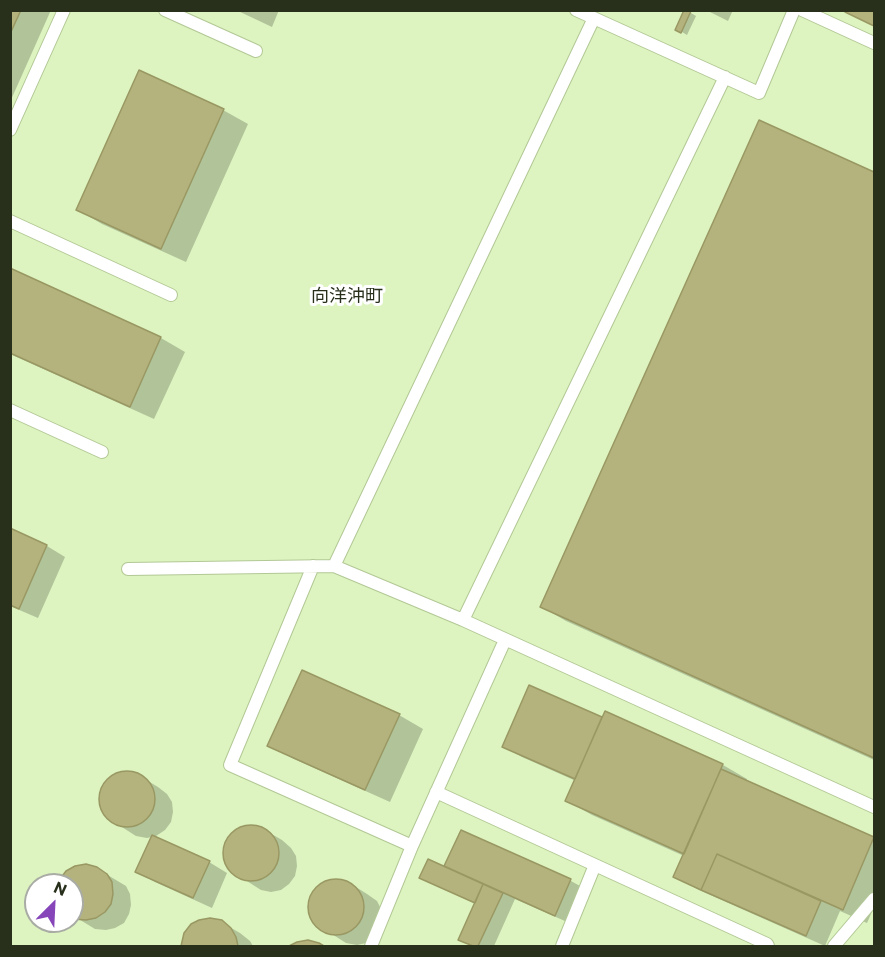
<!DOCTYPE html>
<meta charset="utf-8">
<style>
body{margin:0}
#map{position:relative;width:885px;height:957px;overflow:hidden;background:#ddf4c0;font-family:Commissioner,sans-serif}
canvas{display:block}
.frame{position:absolute;inset:0;border:12px solid #28301c;pointer-events:none}
.north{position:absolute;left:24px;top:873px;width:60px;height:60px;box-sizing:border-box;background:#fff;border:2px solid #a9aca4;border-radius:50%;rotate:24deg;font-size:16px;font-weight:700;line-height:24px;text-align:center;color:#28301c}
.north::after{content:'';display:block;margin:auto;width:21px;height:27px;background:#8645b9;clip-path:polygon(50% 0,100% 100%,50% 72%,0 100%)}
</style>
<div id="map">
<canvas width="885" height="957"></canvas>
<div class="frame"></div>
<div class="north">N</div>
</div>
<script>
const g = document.querySelector('canvas').getContext('2d');
g.lineJoin = 'round';
function fillPath(path, color) { g.fillStyle = color; g.fill(path, 'evenodd'); }
function strokePath(path, color, width, dash) { g.strokeStyle = color; g.lineWidth = width; g.lineCap = dash ? 'butt' : 'round'; g.setLineDash(dash || []); g.stroke(path); }
function write(font, color, halo, rows, align = 'center') {
  g.font = font + ' Commissioner,"Noto Sans JP",sans-serif'; g.lineWidth = 6; g.setLineDash([]); g.textBaseline = 'middle'; g.strokeStyle = halo; g.fillStyle = color; for (const [text, x, y, turn = 0] of rows) {
    g.save(); g.translate(x, y); g.rotate((+turn || 0) * Math.PI / 180); g.textAlign = isNaN(turn) ? turn : align; if (halo) g.strokeText(text, 0, 0); g.fillText(text, 0, 0); g.restore();
  }
}
const shadow = new Path2D(`
 M10,10H51L10,102Z
 M236,10H279L272,27Z
 M686,10L696,16L687,35L677,29Z
 M706,10H733L728,21Z
 M140,72L223,110L248,124L186,262L102,224L78,210Z
 M760,122L874,174V760L566,621L542,607Z
 M10,270L161,338L185,352L154,419L10,354Z
 M10,530L47,546L65,557L38,618L10,606Z
 M530,687L603,719L606,713L723,765L747,779L746,782L874,839V907L867,923L840,911L825,946L699,890L675,876L684,856L592,815L567,801L576,781L522,757L503,746Z
 M399,715L423,729L390,802L294,759L269,745Z
 M127,773L138,775L158,787L167,794L172,802L173,812L171,822L165,830L156,836L147,838L136,836L106,817L101,807L100,798L103,787L109,779L117,774Z
 M252,827L263,829L282,840L291,848L296,856L297,866L295,876L289,884L281,890L271,892L261,890L231,871L225,861L224,852L227,841L233,833L241,828Z
 M462,832L571,881L589,891L574,925L515,899L494,946H473L460,939L476,904L434,884L451,871Z
 M209,862L227,873L212,908L155,882L137,872Z
 M96,868L126,886L130,894L131,905L129,914L124,923L115,928L106,930L95,929L72,915V885H60Z
 M337,880L348,882L367,894L377,901L381,909L366,943L357,945L346,943L316,924L311,914L310,905L313,894L319,887L327,882Z
 M221,922L240,933L250,941L253,946H183L182,945Z`);
const building = new Path2D(`
 M10,10H21L10,34Z
 M684,10L691,11L681,33L675,30Z
 M846,10H874V26L845,12Z
 M139,70L224,109L161,249L76,210Z
 M759,120L874,172V758L540,607Z
 M10,268L161,337L130,407L10,353Z
 M10,528L47,545L19,609L10,605Z
 M302,670L400,714L365,790L267,746Z
 M529,685L602,717L575,779L502,747Z
 M605,711L723,764L684,854L565,801Z
 M721,769L874,837L843,910L717,854L701,890L673,877Z
 M99 799a28 28 0 1 1 56 0a28 28 0 1 1-56 0Z
 M223 853a28 28 0 1 1 56 0a28 28 0 1 1-56 0Z
 M461,830L571,879L555,916L444,866Z
 M152,835L210,861L193,898L135,872Z
 M717,854L821,901L806,936L701,890Z
 M428,859L483,884L475,903L419,878Z
 M86,864L97,867L107,874L112,882L113,894L111,904L105,912L96,918L86,920L74,919L72,917V885H58L60,879L66,871L75,866Z
 M308 907a28 28 0 1 1 56 0a28 28 0 1 1-56 0Z
 M483,884L503,893L478,946H473L458,940Z
 M210,918L222,920L231,928L236,937L238,946H181L184,933L191,924L199,920Z
 M308,940L319,943L324,946H289L297,942Z`);
const service = new Path2D(`
 M165,10L256,51
 M576,10L759,93L794,10
 M802,10L874,43
 M10,130L64,10
 M10,221L171,295
 M10,410L102,452
 M313,566L230,765L412,846
 M334,566L594,18
 M128,569L334,566L463,620L874,807
 M463,620L725,77
 M436,792L767,944L768,946
 M371,946L412,846L505,640
 M562,946L595,865
 M834,946L874,899`);
const neighbourhoodNames = [
 ["向洋沖町",347,296]
];
fillPath(shadow, '#0003');
fillPath(building, '#b5b37d');
strokePath(building, '#999863', 1.5);
strokePath(service, '#b2c895', 14);
strokePath(service, '#fff', 12);
write('18px', '#28301c', '#fff', neighbourhoodNames);
</script>
